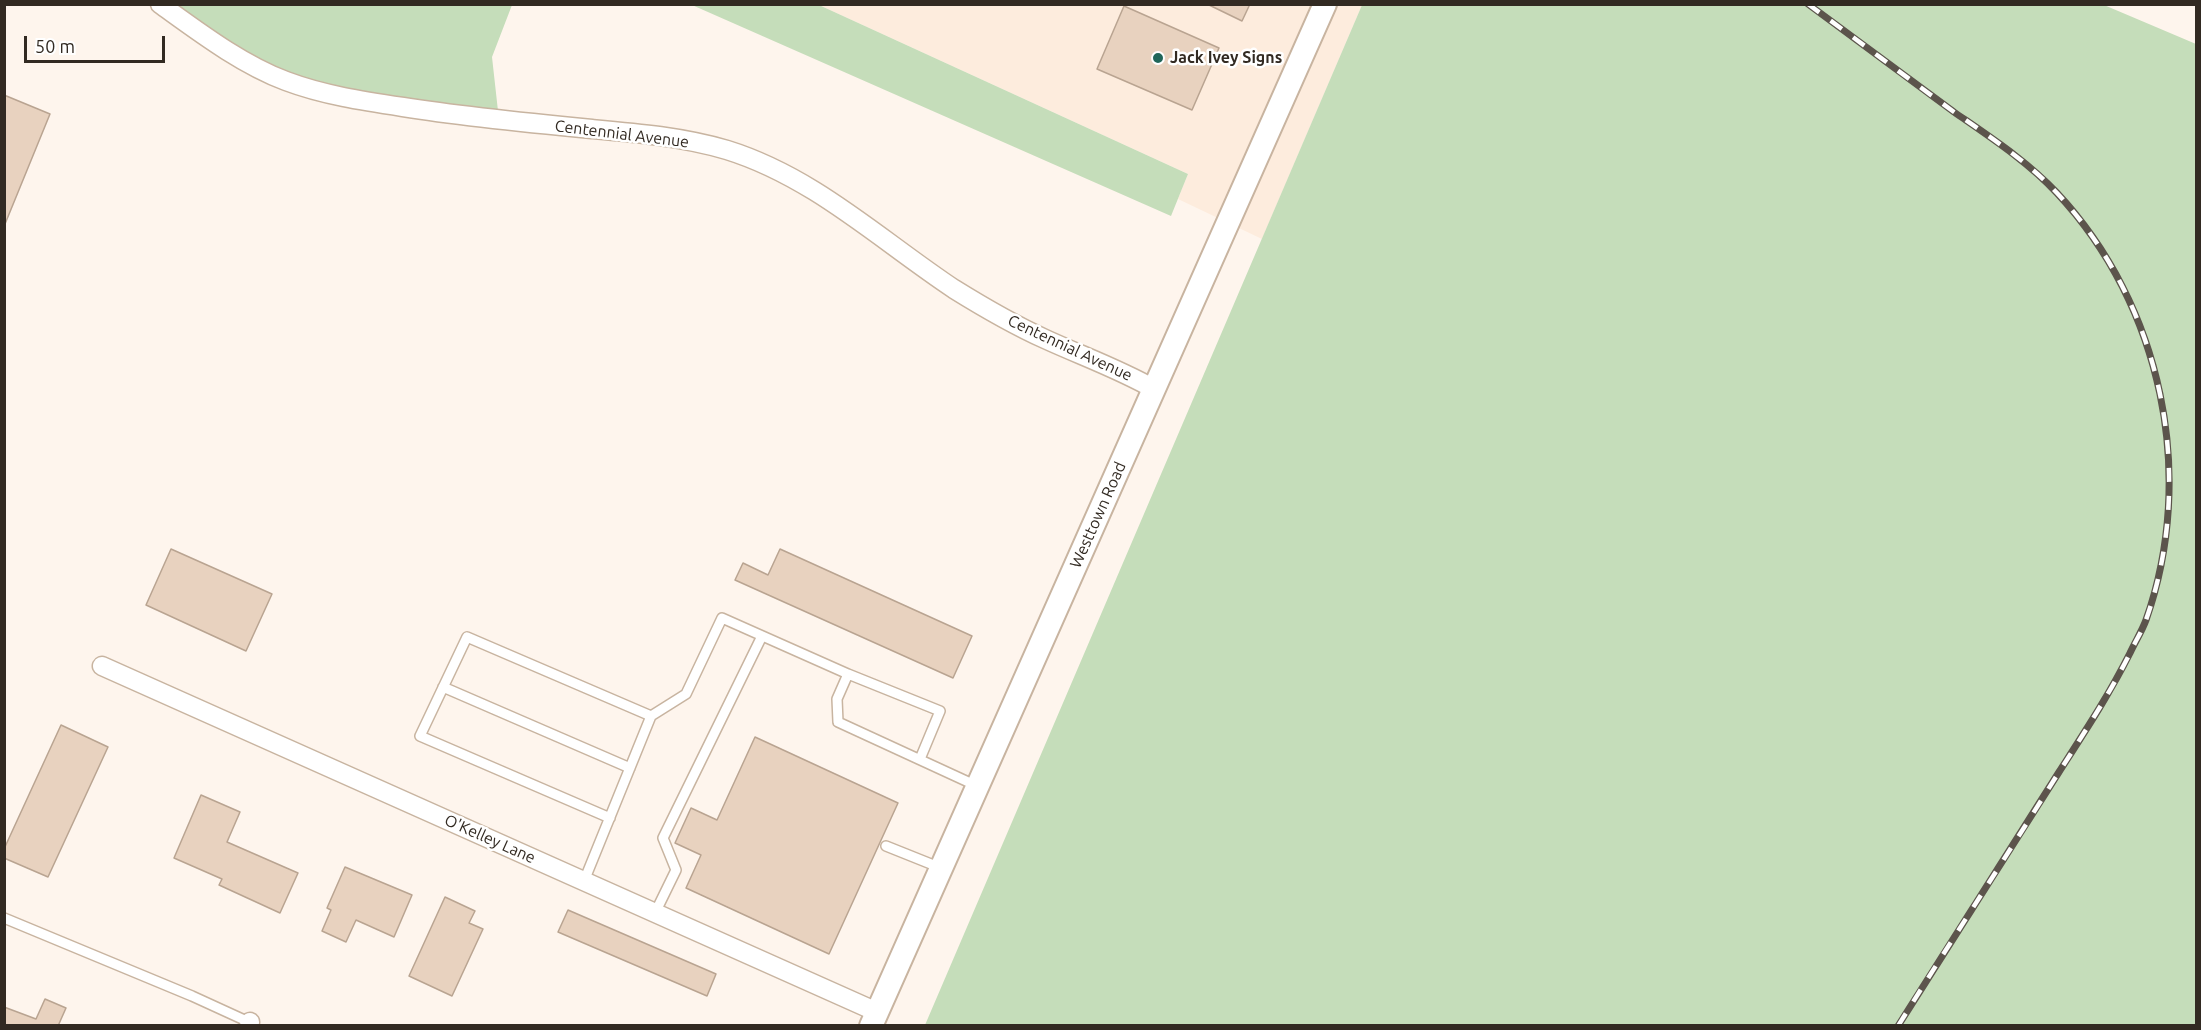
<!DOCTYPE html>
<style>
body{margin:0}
#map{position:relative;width:2201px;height:1030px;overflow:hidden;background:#fef5ed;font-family:Ubuntu,sans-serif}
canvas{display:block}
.frame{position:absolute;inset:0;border:6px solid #322a22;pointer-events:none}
.scale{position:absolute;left:24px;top:36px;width:141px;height:27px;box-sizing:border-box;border:3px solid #322a22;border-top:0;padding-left:8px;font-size:18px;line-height:21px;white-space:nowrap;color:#322a22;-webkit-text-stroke:4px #fff;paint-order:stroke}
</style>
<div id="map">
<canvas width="2201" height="1030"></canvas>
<div class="frame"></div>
<div class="scale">50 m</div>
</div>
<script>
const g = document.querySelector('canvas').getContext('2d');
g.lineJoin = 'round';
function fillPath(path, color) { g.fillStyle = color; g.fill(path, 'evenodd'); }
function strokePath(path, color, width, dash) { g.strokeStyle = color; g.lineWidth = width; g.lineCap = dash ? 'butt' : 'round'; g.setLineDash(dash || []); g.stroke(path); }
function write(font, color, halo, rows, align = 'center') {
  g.font = font + ' Ubuntu,sans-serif'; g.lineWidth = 5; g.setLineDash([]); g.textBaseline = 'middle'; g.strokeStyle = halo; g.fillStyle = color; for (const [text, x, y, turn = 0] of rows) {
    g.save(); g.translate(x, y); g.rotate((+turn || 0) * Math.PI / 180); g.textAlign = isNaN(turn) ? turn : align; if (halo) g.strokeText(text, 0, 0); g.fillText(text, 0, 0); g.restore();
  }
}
const built = new Path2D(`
 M819,5H1362L1262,239L1178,199L1188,174Z`);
const green = new Path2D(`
 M160,5H512L492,57L499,120L285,80Z
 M692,5H819L1188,174L1171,216Z
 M2104,5L2196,44V1025H925L1362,5Z`);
const building = new Path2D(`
 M1207,4H1250L1242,21Z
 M1124,6L1219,48L1192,110L1097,69Z
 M4,95L50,114L5,224H4Z
 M171,549L272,594L246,651L146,605Z
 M780,549L972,636L953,678L735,580L743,563L768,575Z
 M61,725L108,747L48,877L4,858V849Z
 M755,737L898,803L829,954L686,888L701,855L675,843L691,808L717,820Z
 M201,795L240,812L227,842L298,873L280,913L219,885L222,879L174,858Z
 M345,867L412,895L394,937L356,920L346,942L322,931L331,910L327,908Z
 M445,897L475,911L469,923L483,929L452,996L409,976Z
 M568,910L716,974L707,996L558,932Z
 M45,999L66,1008L58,1026H4V1007L36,1019Z`);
const service = new Path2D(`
 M443,687L630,768
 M920,759L940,711L848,674L837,699L838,722L977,786
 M610,818L420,736L467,637L651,716
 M886,846L941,868
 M584,881L651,716L686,694L722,618L848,674
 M655,913L676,870L663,838L762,636
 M4,918L192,996L251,1023`);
const minor = new Path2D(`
 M160,4C199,32 241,64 286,81C323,95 363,101 403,107C466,117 529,123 592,129C637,133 683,137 727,150C814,177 880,240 954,289C983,307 1014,325 1045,339C1082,356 1119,369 1154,389
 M102,666L877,1012
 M249,1026L250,1022`);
const tertiary = new Path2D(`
 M871,1026L1325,4`);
const rail = new Path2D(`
 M1808,4C1857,40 1905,76 1954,112C1990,137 2027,161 2057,193C2162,305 2197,475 2146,620C2142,631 2135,642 2130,653C2109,695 2084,733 2059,772C2006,857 1951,941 1898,1026`);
const markers = [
 [1158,58,6,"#206659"]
];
const poiNames = [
 ["Jack Ivey Signs",1170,58]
];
const streetNames = [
 ["Centennial Avenue",622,134,7],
 ["Centennial Avenue",1070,348,25],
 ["Westtown Road",1098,515,-66],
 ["O'Kelley Lane",490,839,24]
];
fillPath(built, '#fdecdd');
fillPath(green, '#c5ddba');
fillPath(building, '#e8d2bf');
strokePath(building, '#b9a491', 1.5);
strokePath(service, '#c8b4a0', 12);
strokePath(minor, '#c8b4a0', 21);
strokePath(tertiary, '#c8b4a0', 26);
strokePath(service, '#fff', 9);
strokePath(minor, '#fff', 18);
strokePath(tertiary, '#fff', 22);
strokePath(rail, '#5c544c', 7);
strokePath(rail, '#fff', 4.5, [14]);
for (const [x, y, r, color] of markers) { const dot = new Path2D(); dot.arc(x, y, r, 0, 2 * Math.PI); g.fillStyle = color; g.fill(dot); strokePath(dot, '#fff', 2); }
write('bold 16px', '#322a22', '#fff', poiNames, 'left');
write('16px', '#322a22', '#fff', streetNames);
</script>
